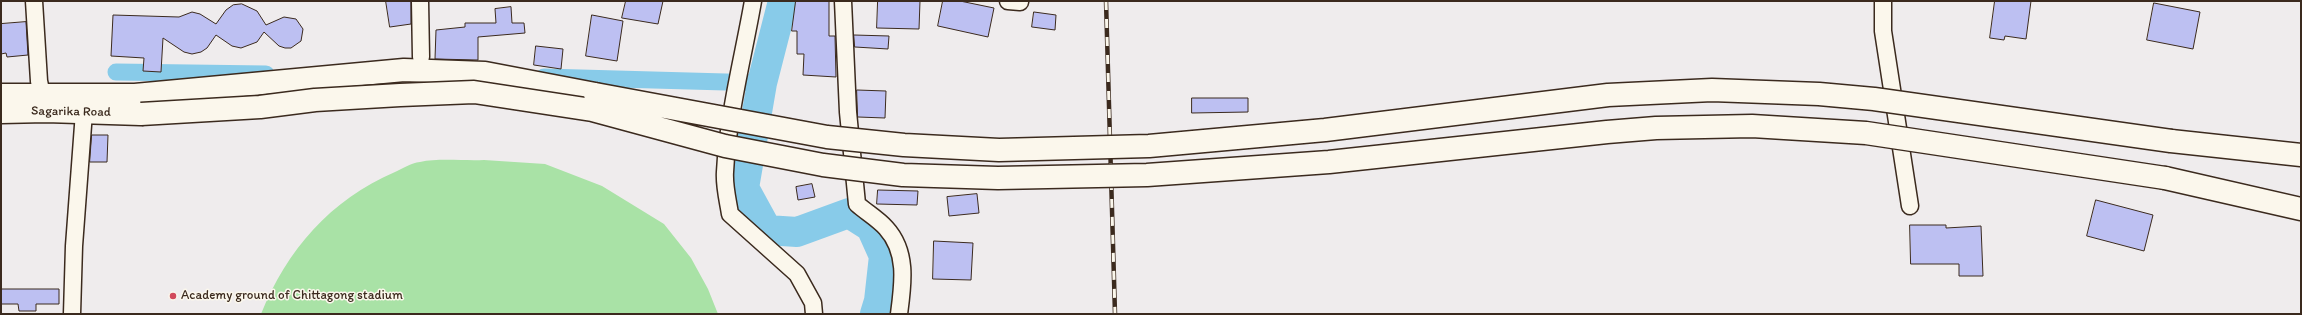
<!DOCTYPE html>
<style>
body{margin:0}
#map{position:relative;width:2302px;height:315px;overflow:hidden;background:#efeced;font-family:Itim,sans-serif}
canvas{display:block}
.frame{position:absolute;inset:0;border:2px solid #3b2a1e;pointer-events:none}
</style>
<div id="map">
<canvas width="2302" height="315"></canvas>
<div class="frame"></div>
</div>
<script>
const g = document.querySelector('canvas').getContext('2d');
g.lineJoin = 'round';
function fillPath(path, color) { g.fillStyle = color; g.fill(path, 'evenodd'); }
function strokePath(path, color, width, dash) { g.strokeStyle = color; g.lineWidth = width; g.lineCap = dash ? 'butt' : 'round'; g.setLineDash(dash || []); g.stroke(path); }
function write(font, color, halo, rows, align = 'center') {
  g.font = font + ' Itim,sans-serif'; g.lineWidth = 3; g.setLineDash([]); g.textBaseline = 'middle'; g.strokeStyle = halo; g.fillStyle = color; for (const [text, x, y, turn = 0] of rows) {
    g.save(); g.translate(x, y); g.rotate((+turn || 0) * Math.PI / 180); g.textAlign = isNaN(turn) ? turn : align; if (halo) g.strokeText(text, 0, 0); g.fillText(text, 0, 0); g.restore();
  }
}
const green = new Path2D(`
 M484,160L545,164L602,186L664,224L691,258L708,289L718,314H261C287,250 330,200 395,172C402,169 411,163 420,162C438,158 464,161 484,160Z`);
const canal = new Path2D(`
 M116,72L266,74
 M544,77L762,83`);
const river = new Path2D(`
 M783,1L762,83L744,188L767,230L797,232L849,213L871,227L884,256L879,301L875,314`);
const building = new Path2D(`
 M386,1H411V24L390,27Z
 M626,1H663L658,24L622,18Z
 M796,1H829V36H835L836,77L803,75L804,54H797V31H792Z
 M878,1H920L919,29L877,28Z
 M943,1H960L994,8L988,37L938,26Z
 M1995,1H2031L2026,39L2005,36L2004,40L1990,38Z
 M2154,3L2200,12L2193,49L2147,40Z
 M242,4L257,11L266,25L284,17L296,19L303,29L301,41L291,48H285L279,46L264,32L257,42L241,48L232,46L216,35L207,48L201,52L192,54L184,52L163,38L161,72L143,71L144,58L111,56L113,15L179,17L192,12L200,14L216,24L226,10L233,5Z
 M511,7L512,23H524L525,33L478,37V60L435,59L436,30L465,27V23H496L495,9Z
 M1034,12L1056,15L1055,30L1032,27Z
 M592,15L623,21L617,61L586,56Z
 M26,22L28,55L7,57L6,53L1,54V24Z
 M854,35L889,36L888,49L855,47Z
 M536,46L563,49L561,69L534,65Z
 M857,90L886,91L885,118L858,117Z
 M1192,98H1248V112L1192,113Z
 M92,135H108L107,162H90Z
 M812,184L815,197L798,200L796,187Z
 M878,190L918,191L917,205L877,204Z
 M977,194L979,213L949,216L947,197Z
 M2096,200L2153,215L2144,251L2087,236Z
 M1910,225H1946V228L1981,226L1983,276H1959V264H1911Z
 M934,241L973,243L971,280L933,279Z
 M1,289H59V304H36V311H19L18,304H1Z`);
const street = new Path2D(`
 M34,1L39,81L44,105
 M420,1L421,57
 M753,1C743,58 728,114 725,172C724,186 728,201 730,214L797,274L813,303L814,314
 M843,1L848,112L857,204C866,212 878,219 886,228C908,252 903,284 899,314
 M1008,1L1020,2
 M1883,1V31L1910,206
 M72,314L74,246L84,112`);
const primary = new Path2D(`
 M1,95H135L404,70L485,73L595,94
 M1,112L46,111L141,114
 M2171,141L2301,155
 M2165,178L2301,209`);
const rail = new Path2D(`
 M1106,1L1115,314`);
const primaryBridge = new Path2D(`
 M595,94L827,137L904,145L999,150L1149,146L1325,130L1608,95L1712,90L1819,94L1874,99L2171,141
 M141,114L260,107L315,100L400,95L474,92L592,110L725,146L823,165L903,175L998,178L1147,175L1329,162L1607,132L1656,128L1752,126L1866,133L2165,178`);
const markers = [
 [173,296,4,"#d1495b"]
];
const streetNames = [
 ["Sagarika Road",71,112,1]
];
const poiNames = [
 ["Academy ground of Chittagong stadium",181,296]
];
fillPath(green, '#a9e2a6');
strokePath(canal, '#88cbe9', 17);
strokePath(river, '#88cbe9', 30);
fillPath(building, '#bdc0f2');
strokePath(building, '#3b2a1e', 1);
strokePath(street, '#3b2a1e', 19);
strokePath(primary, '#3b2a1e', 25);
strokePath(street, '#fbf7ec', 16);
strokePath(primary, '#fbf7ec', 22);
strokePath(rail, '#3b2a1e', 4.5);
strokePath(rail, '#fbf7ec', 3, [9]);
strokePath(primaryBridge, '#3b2a1e', 25, []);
strokePath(primaryBridge, '#fbf7ec', 22);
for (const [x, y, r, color] of markers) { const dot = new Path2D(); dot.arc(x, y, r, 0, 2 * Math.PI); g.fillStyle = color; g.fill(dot); strokePath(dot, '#fbf7ec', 1.5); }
write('13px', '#3b2a1e', '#fbf7ec', streetNames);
write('13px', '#3b2a1e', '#fbf7ec', poiNames, 'left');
</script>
